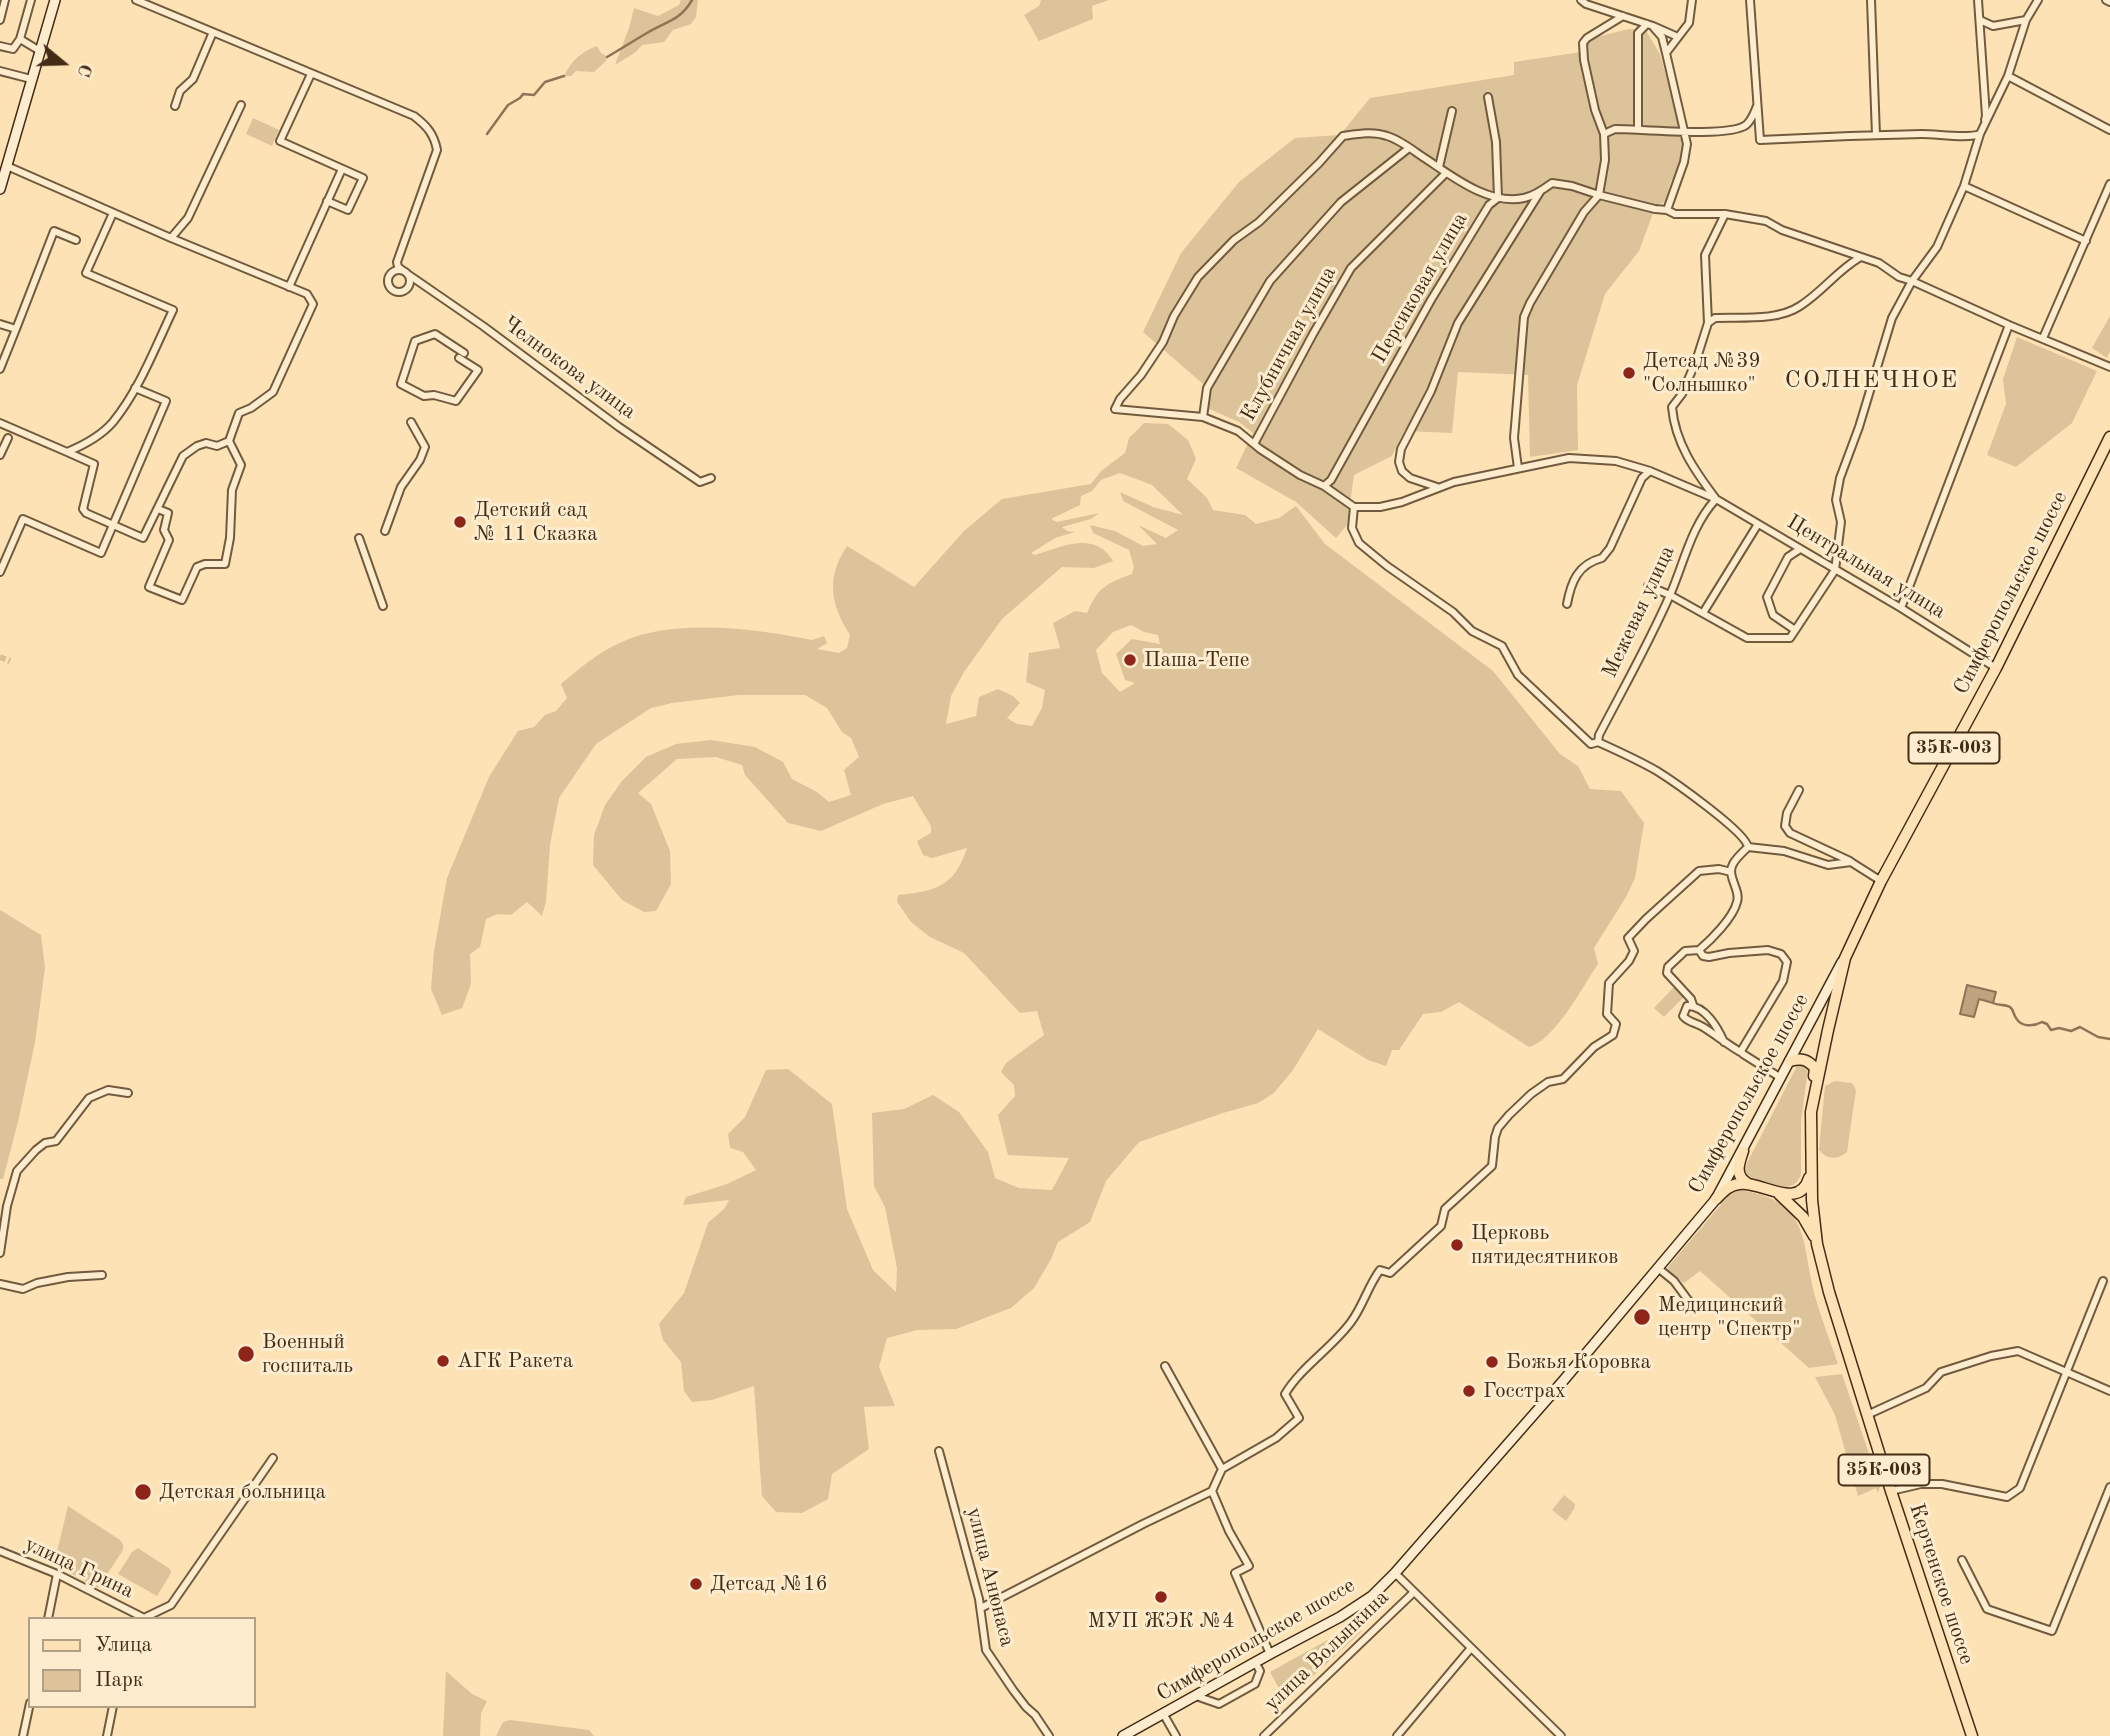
<!DOCTYPE html>
<meta charset="utf-8">
<style>
body{margin:0}
#map{position:relative;width:2110px;height:1736px;overflow:hidden;background:#fde2b5;font-family:"Old Standard TT",serif}
canvas{display:block}
.legend{position:absolute;left:28px;top:1617px;width:228px;height:91px;box-sizing:border-box;background:#feeccf;border:2px solid #b39f85;margin:0;padding:9px 12px;list-style:none;font-size:21px;color:#422c15}
.legend li{display:flex;align-items:center;gap:14px;height:35px}
.legend b{width:35px;border:2px solid #b39f85}
.north{position:absolute;left:28px;top:28px;width:70px;height:70px;-webkit-text-stroke:5px #feeccf;paint-order:stroke;rotate:109deg;font-size:19px;font-weight:700;line-height:28px;text-align:center;color:#422c15}
.north::after{content:'';display:block;margin:auto;width:24px;height:32px;background:#422c15;clip-path:polygon(50% 0,100% 100%,50% 72%,0 100%)}
</style>
<div id="map">
<canvas width="2110" height="1736"></canvas>
<ul class="legend">
<li><b style="height:9px;background:#fde2b5"></b>Улица</li>
<li><b style="height:19px;background:#ddc39a"></b>Парк</li>
</ul>
<div class="north">С</div>
</div>
<script>
const g = document.querySelector('canvas').getContext('2d');
g.lineJoin = 'round';
function fillPath(path, color) { g.fillStyle = color; g.fill(path, 'evenodd'); }
function strokePath(path, color, width, dash) { g.strokeStyle = color; g.lineWidth = width; g.lineCap = dash ? 'butt' : 'round'; g.setLineDash(dash || []); g.stroke(path); }
function write(font, color, halo, rows, align = 'center') {
  g.font = font + ' "Old Standard TT",serif'; g.lineWidth = 6; g.setLineDash([]); g.textBaseline = 'middle'; g.strokeStyle = halo; g.fillStyle = color; for (const [text, x, y, turn = 0] of rows) {
    g.save(); g.translate(x, y); g.rotate((+turn || 0) * Math.PI / 180); g.textAlign = isNaN(turn) ? turn : align; if (halo) g.strokeText(text, 0, 0); g.fillText(text, 0, 0); g.restore();
  }
}
const green = new Path2D(`
 M681,0H698L696,17L691,24L673,30L664,42L642,45L636,52L615,65L629,28L634,8L658,16L679,5Z
 M1041,0H1109L1092,6L1093,19L1039,41L1024,15L1039,6Z
 M1629,29L1646,31L1660,54L1683,136L1682,159L1670,184L1665,202L1656,205L1639,251L1605,294L1577,385L1578,450L1530,457L1528,375L1458,372L1452,433L1404,431L1392,456L1354,475L1347,525L1336,538L1296,502L1236,468L1253,433L1239,422L1205,407L1210,390L1143,332L1181,253L1239,182L1295,138L1340,135L1370,98L1514,75V62L1588,51V39Z
 M597,46L601,53L607,57L606,61L594,72L576,71L571,76H564C572,60 581,52 597,46Z
 M253,118L279,130L272,146L246,134Z
 M2110,316V351L2107,358L2092,348Z
 M2017,337L2097,371L2072,423L2016,467L1987,455L2006,404L2003,379Z
 M1144,423L1168,424L1188,440L1196,459L1187,479L1207,498L1213,510L1245,515L1256,524L1279,518L1296,506L1325,544L1493,671L1560,754L1578,766L1590,789L1621,791L1644,823L1635,878L1626,897L1594,948L1598,964C1583,986 1555,1040 1529,1047L1459,1002L1441,1012L1423,1014L1399,1050H1392L1386,1066L1368,1060L1318,1029L1293,1070L1274,1093L1258,1103L1223,1113L1139,1142L1106,1181L1090,1222L1058,1242L1051,1259L1034,1288L1011,1308L956,1329L917,1330L887,1338L879,1367L895,1406L864,1407L869,1449L832,1474L828,1499L802,1513L776,1512L762,1496L754,1386L712,1400L692,1402L684,1391L681,1362L663,1340L659,1324L684,1293L708,1223L725,1208L729,1200L683,1205L686,1197L727,1184L756,1170L743,1152L730,1148L728,1134L745,1117L766,1070L788,1069L832,1104L847,1209L873,1270L896,1292L897,1268L885,1207L874,1186L872,1113L904,1109L933,1095L959,1112L988,1152L995,1178L1019,1188L1052,1190L1069,1158L1008,1155L998,1115L1015,1096L1014,1085L1001,1072L1006,1063L1044,1035L1037,1011L1020,1013L964,953L930,937L911,922L897,902L898,895C936,891 954,887 967,848L932,858L923,855L917,841L931,833V826L913,796L883,804L821,831L788,823L745,775L742,765L716,757L677,759L638,793L651,804L670,851L671,884L656,911L644,912L622,900L593,865L594,835L605,805L622,781L646,757L676,744L711,740L755,747L783,762L792,779L817,792L829,802L851,795L844,770L859,757L851,738L842,732L827,708L805,695H739L672,703L651,708L596,744L559,798L550,845L546,902L542,916L527,902L511,915L497,914L486,919L480,947L470,954L471,984L462,1008L442,1015L431,989L434,951L447,878L489,777L518,731L534,727L545,715L556,711L567,698L561,684C581,667 600,651 624,641C675,618 759,629 812,640L824,636L827,643L817,649L839,653L847,648L850,635C830,604 826,577 847,546L914,587L964,531L1002,499L1091,484L1101,471L1125,453L1129,438ZM1120,473L1152,485L1183,515L1153,507L1120,492L1123,501L1178,530L1166,538L1138,525L1157,544L1143,546L1115,531L1090,525L1093,533L1129,550L1134,567L1132,574C1107,583 1098,587 1087,613L1075,611L1053,623L1060,648L1029,653L1026,682L1045,690L1042,708L1032,726L1017,724L1007,718L1020,703L1013,696L998,689L979,697L976,716L946,724L951,696L964,672L1002,619L1062,567L1094,568L1113,561C1094,530 1062,547 1035,555L1031,553L1055,538L1075,532L1067,531L1062,527L1091,519L1099,513L1057,522L1051,519L1080,505L1081,496L1092,491L1101,480ZM1131,625L1144,632L1158,635L1160,644L1132,639L1116,654L1125,680L1135,683L1120,692L1102,673L1096,650L1113,632Z
 M0,910L41,935L45,968L35,1042L18,1122L3,1179H0Z
 M1674,987L1684,997L1664,1017L1654,1008Z
 M1798,1064L1808,1069L1801,1122V1174C1795,1193 1777,1187 1762,1182C1757,1181 1750,1178 1747,1174C1744,1170 1746,1167 1747,1163Z
 M1835,1081L1852,1083L1856,1090L1847,1152C1838,1160 1827,1160 1819,1150L1825,1086Z
 M1739,1190C1809,1200 1801,1237 1814,1292C1820,1316 1830,1340 1838,1364L1809,1368L1700,1271L1684,1283L1668,1271V1267L1729,1195Z
 M1842,1374L1880,1486L1878,1493L1876,1488L1858,1496L1835,1415L1815,1377Z
 M1564,1495L1575,1504L1574,1509L1566,1521L1552,1510Z
 M68,1506L120,1540L123,1544V1550L98,1588L54,1564Z
 M138,1548L170,1569L171,1573L157,1596L118,1574L132,1552Z
 M1360,1622L1361,1632L1286,1701L1270,1672Z
 M446,1671L472,1694L487,1701L481,1713L480,1736H443Z
 M510,1720L589,1730L594,1736H496L503,1722Z`);
const water = new Path2D(`
 M1967,985L1996,992L1993,1003L1979,999L1974,1017L1960,1014Z`);
const stream = new Path2D(`
 M607,57C621,49 633,41 647,33C666,21 679,22 692,0
 M487,134L508,105L520,98L523,94L534,95L545,82L564,76
 M1993,1003C1999,1006 2005,1004 2010,1007C2014,1010 2013,1014 2016,1018C2021,1027 2033,1027 2042,1022L2047,1024L2051,1030L2059,1028L2071,1031L2080,1027L2098,1037L2110,1039`);
const streetTunnel = new Path2D(`
 M0,657L10,661`);
const street = new Path2D(`
 M136,0L414,116C427,126 434,134 437,150L397,262L398,267L402,270
 M1581,0L1586,4L1653,26L1678,37
 M1750,0L1760,140C1814,137 1868,135 1922,134C1938,134 1968,139 1980,134
 M1871,0L1876,135
 M1978,0L1986,116L1985,120
 M2106,0L2110,2
 M0,20L5,0
 M1980,20L1993,26L2026,20
 M1654,28L1662,37L1666,53
 M20,39L40,51
 M0,46L13,49L20,39L31,0
 M0,71L31,79
 M311,74L280,141L363,178L348,210L327,201
 M2008,76L2110,130
 M175,106L180,91L193,79L213,32
 M1638,129V33L1647,24
 M1604,134L1615,129C1640,129 1728,138 1746,125C1752,120 1754,113 1757,106
 M7,166L171,238L307,294L313,304L273,392L251,408L239,413L229,441L241,465L232,490L230,538L225,564H205L197,567L182,600L149,587L169,540L164,530L168,513L158,509
 M1439,167L1452,111
 M1964,186L2086,241
 M1667,210L1684,162L1687,144L1666,53L1689,23L1692,0
 M171,238L188,218L241,105
 M388 281a11 11 0 1 1 22 0a11 11 0 1 1-22 0Z
 M409,275L483,326L619,427L700,482L711,478
 M289,287L342,169
 M1708,323L1715,318C1741,317 1778,321 1800,306C1822,292 1837,271 1859,258
 M0,324L16,329L54,231L76,240
 M2043,338L2110,184
 M459,358L478,370L456,401L434,395L424,396L401,384L415,341L435,334L464,353
 M0,369L16,329
 M1203,417L1207,388L1270,281L1341,202L1409,148
 M0,423L67,452C84,445 101,436 113,422C139,390 155,348 173,310L86,273L113,213
 M1254,444L1313,334L1351,268L1446,173
 M67,452L94,464L83,509L86,513L143,538L183,456L197,446L206,443L217,446L229,441
 M0,455L8,438
 M1518,468L1514,438L1524,317L1530,303L1584,212L1599,195L1605,160L1604,134L1595,110L1584,60L1583,43L1587,38L1623,16
 M1324,486L1331,480L1431,300L1489,205L1498,198L1496,142L1488,97
 M1437,487L1410,478L1402,471L1399,462L1401,449L1431,391L1458,323L1540,192
 M1354,507L1324,486L1300,475L1260,449L1238,431L1203,417L1115,409L1120,399L1141,375L1163,342L1174,316L1198,277L1234,240L1259,222L1319,163L1343,136C1357,134 1373,131 1387,136C1398,139 1410,148 1420,155C1448,173 1487,206 1524,198C1534,196 1544,189 1552,183L1572,186L1599,195L1655,209L1667,210L1675,214H1725L1766,221L1782,230L1879,263L1899,277L1912,281L2009,325L2110,367
 M1354,507H1380L1402,502L1454,482L1569,458L1616,461L1650,471L1716,499L1901,608L1996,668
 M1354,507L1352,528L1359,543L1387,566L1453,612L1472,631L1502,646L1518,675L1591,744L1598,742C1618,751 1638,760 1657,771C1673,781 1746,832 1748,847L1784,851L1828,865L1851,862L1881,881
 M385,531L401,487L420,460L425,447L411,422
 M359,538L383,606
 M0,572L23,519L101,553L166,401L135,388
 M1648,586L1670,595L1747,638H1790L1835,570L1841,522L1836,500L1840,478L1859,427L1892,318L1912,281L1937,247L1964,186L1980,134L2008,76L2026,20L2038,0
 M1567,604C1571,582 1578,564 1602,558L1610,548L1642,478L1650,471
 M1901,608L2009,325
 M1703,613L1758,524
 M1795,630L1773,615L1767,597L1788,557L1800,549
 M1598,742L1599,735C1623,689 1649,643 1670,595C1684,563 1691,526 1716,499C1695,471 1675,443 1672,407L1682,394L1696,361L1708,323L1705,255L1725,214
 M1799,790L1787,813L1785,826L1790,833L1850,861
 M1748,847C1743,852 1736,858 1733,864C1726,876 1741,890 1737,902C1733,918 1711,940 1699,950L1703,956L1709,957L1729,953L1768,950L1781,954L1787,962L1783,981L1741,1051L1743,1054L1781,1078
 M1693,1005L1691,999L1667,973L1668,967L1685,951L1699,950
 M1724,1042C1718,1028 1705,1005 1687,1006L1683,1016C1689,1023 1695,1022 1703,1027C1716,1035 1728,1045 1742,1053
 M0,1253L7,1206L17,1171L36,1150L45,1143L56,1141L89,1098L108,1090L128,1093
 M1658,1268L1674,1281L1691,1304
 M0,1284L23,1289L37,1283L68,1277L102,1275
 M1165,1366L1222,1469
 M1867,1415L1926,1388L1941,1372L1991,1356L2018,1351L2110,1391
 M939,1451L979,1599L986,1650L1013,1690L1026,1707L1035,1715L1049,1736
 M1222,1469L1276,1438L1299,1418L1285,1394C1302,1366 1331,1349 1351,1322C1363,1306 1368,1286 1380,1270L1390,1273L1441,1226L1445,1209L1492,1166L1495,1137L1498,1128L1509,1115L1531,1094L1548,1082L1563,1079L1594,1047L1613,1035L1616,1024L1607,1014L1609,983L1629,961L1634,951L1628,938L1646,919L1699,871L1719,869L1731,872
 M1212,1491L1229,1531L1249,1566L1235,1573L1270,1654
 M1891,1491L1921,1484H1942L2007,1497L2020,1488L2103,1281
 M0,1551L57,1574L144,1618L171,1605L273,1458
 M1962,1560L1987,1609L2052,1631L2110,1487
 M1395,1573L1561,1736
 M981,1608L1143,1524L1212,1491L1222,1469
 M48,1619L57,1574
 M1196,1696L1219,1704L1255,1684L1260,1671L1255,1662
 M1164,1715L1176,1736
 M23,1736L30,1703
 M107,1736L113,1706
 M1264,1736L1414,1592
 M1397,1736L1471,1648`);
const secondary = new Path2D(`
 M0,189L55,0
 M1123,1736L1270,1654L1340,1617L1372,1596L1395,1573L1563,1381L1716,1199L1842,962`);
const primary = new Path2D(`
 M1790,1061C1801,1058 1807,1059 1815,1068L1814,1076
 M1743,1151C1739,1163 1734,1175 1747,1183
 M1779,1194L1803,1217L1814,1236
 M1716,1199C1723,1192 1729,1185 1739,1184C1760,1180 1799,1212 1809,1178
 M1972,1736L1891,1491L1829,1292L1817,1244L1812,1200L1811,1112L1828,1030L1845,958L1881,881L1996,668L2110,437`);
const markers = [
 [1629,373,7,"#8f2418"],
 [460,522,7,"#8f2418"],
 [1130,660,7,"#8f2418"],
 [1457,1245,7,"#8f2418"],
 [1642,1317,9,"#8f2418"],
 [246,1354,9,"#8f2418"],
 [443,1361,7,"#8f2418"],
 [1492,1362,7,"#8f2418"],
 [1469,1391,7,"#8f2418"],
 [143,1492,9,"#8f2418"],
 [696,1584,7,"#8f2418"],
 [1161,1597,7,"#8f2418"]
];
const shields = [
 [1954,748,91],
 [1884,1470,91]
];
const shieldNames = [
 ["35К-003",1954,748],
 ["35К-003",1884,1470]
];
const streetNames = [
 ["Персиковая улица",1420,288,-60],
 ["Клубничная улица",1289,344,-61],
 ["Челнокова улица",569,368,36],
 ["Центральная улица",1866,567,31],
 ["Симферопольское шоссе",2011,593,-63],
 ["Межевая улица",1639,612,-65],
 ["Симферопольское шоссе",1749,1094,-61],
 ["улица Грина",79,1568,25],
 ["улица Анюнаса",990,1577,76],
 ["Керченское шоссе",1941,1584,72],
 ["Симферопольское шоссе",1256,1640,-30],
 ["улица Волынкина",1327,1651,-44]
];
const poiNames = [
 ["Детсад №39",1643,361],
 ["\"Солнышко\"",1643,385],
 ["Детский сад",474,510],
 ["№ 11 Сказка",474,534],
 ["Паша-Тепе",1144,660],
 ["Церковь",1471,1233],
 ["пятидесятников",1471,1257],
 ["Медицинский",1658,1305],
 ["центр \"Спектр\"",1658,1329],
 ["Военный",262,1342],
 ["госпиталь",262,1366],
 ["АГК Ракета",457,1361],
 ["Божья Коровка",1506,1362],
 ["Госстрах",1483,1391],
 ["Детская больница",159,1492],
 ["Детсад №16",710,1584],
 ["МУП ЖЭК №4",1161,1621,"center"]
];
const quarterNames = [
 ["СОЛНЕЧНОЕ",1872,381]
];
fillPath(green, '#ddc39a');
fillPath(water, '#bda47f');
strokePath(water, '#8c7455', 2);
strokePath(stream, '#8c7455', 2.5);
strokePath(streetTunnel, '#d8be95', 6, [6, 3]);
strokePath(street, '#715a3d', 10);
strokePath(secondary, '#422c15', 12);
strokePath(primary, '#422c15', 13);
strokePath(street, '#feeccf', 6);
strokePath(secondary, '#feeccf', 9);
strokePath(primary, '#fde2b5', 10);
for (const [x, y, r, color] of markers) { const dot = new Path2D(); dot.arc(x, y, r, 0, 2 * Math.PI); g.fillStyle = color; g.fill(dot); strokePath(dot, '#feeccf', 2.5); }
for (const [x, y, w] of shields) { const box = new Path2D(); box.roundRect(x - w / 2, y - 15.5, w, 31, 5); g.fillStyle = '#feeccf'; g.fill(box); strokePath(box, '#422c15', 2); }
write('bold 19px', '#422c15', null, shieldNames);
write('21px', '#422c15', '#feeccf', streetNames);
write('21px', '#422c15', '#feeccf', poiNames, 'left');
g.letterSpacing = '2px';
write('24px', '#422c15', '#feeccf', quarterNames);
g.letterSpacing = '0px';
</script>
